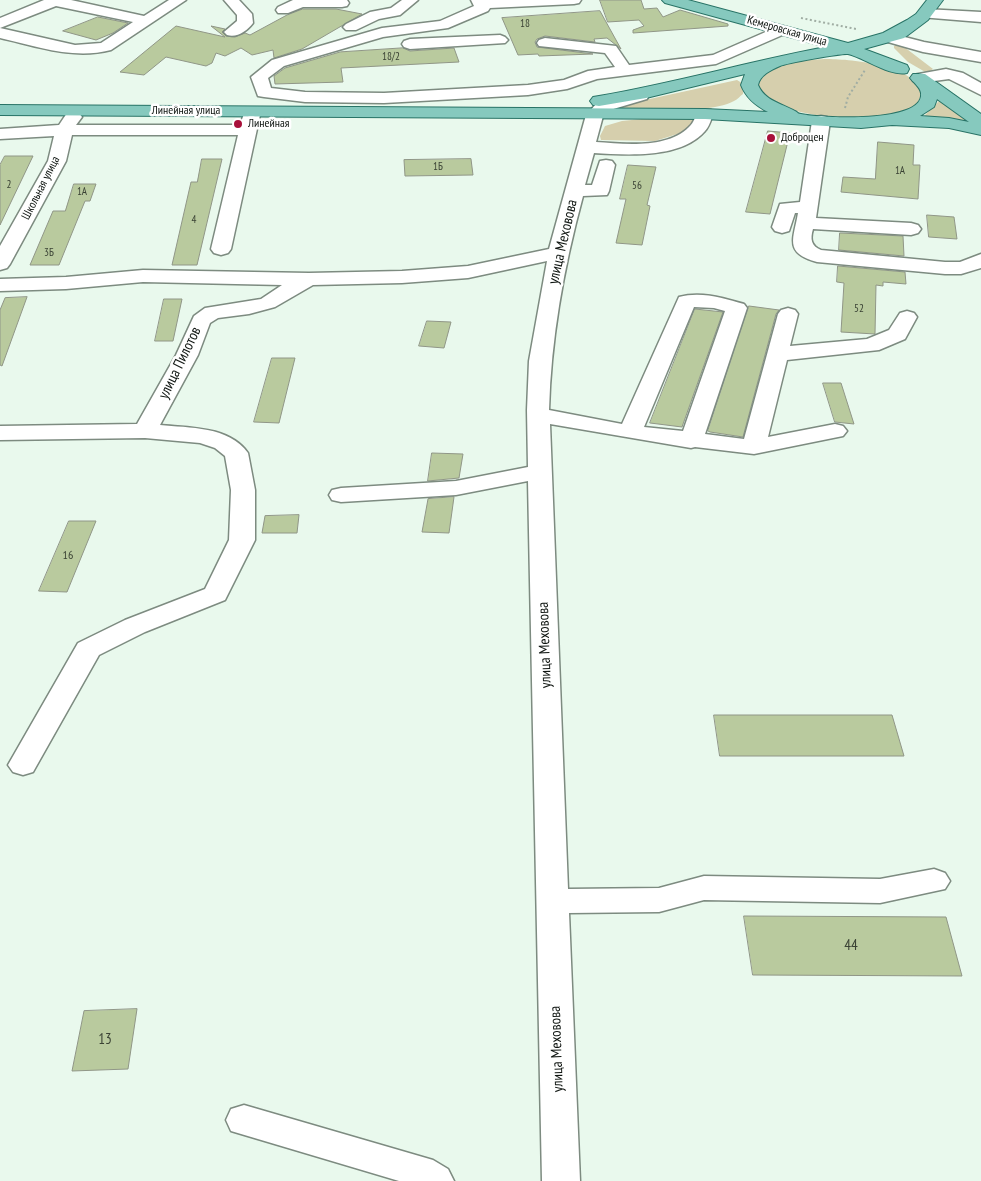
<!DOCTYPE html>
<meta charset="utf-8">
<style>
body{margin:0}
canvas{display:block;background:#e9f9ed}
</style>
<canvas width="981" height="1181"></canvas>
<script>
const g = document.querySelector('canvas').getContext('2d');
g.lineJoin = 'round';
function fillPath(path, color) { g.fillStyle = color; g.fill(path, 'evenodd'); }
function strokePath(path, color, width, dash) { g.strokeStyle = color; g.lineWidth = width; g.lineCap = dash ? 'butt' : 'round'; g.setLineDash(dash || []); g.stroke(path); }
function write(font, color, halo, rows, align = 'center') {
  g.font = font + ' "PT Sans Narrow",sans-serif'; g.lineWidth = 5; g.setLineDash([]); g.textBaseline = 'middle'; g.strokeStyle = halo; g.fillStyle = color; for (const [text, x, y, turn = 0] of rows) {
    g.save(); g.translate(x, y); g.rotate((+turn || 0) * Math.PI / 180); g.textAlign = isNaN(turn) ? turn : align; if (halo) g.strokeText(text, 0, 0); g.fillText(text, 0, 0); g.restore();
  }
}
const green = new Path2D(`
 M899,43L933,69L927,73L908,62L894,48V46Z
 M825,59C849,59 909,64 920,89C922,94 920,99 917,103C892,129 793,119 767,98C763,96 761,90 758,86C761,62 806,60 825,59Z
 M737,80C743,83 744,86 743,94C740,96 737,100 734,101C712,114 641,110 613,111V107Z
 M940,100L977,124L926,117L925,115Z
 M642,119H695L687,131L655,141L601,140L600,136L605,126L622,121Z`);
const building = new Path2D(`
 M600,0H641L644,9L657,8L663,17L680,10L728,24V26L633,33V30L644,26L639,20L608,22Z
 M303,9H336L362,14L302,49L274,58L273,50L252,55L241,48L225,56L216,53L212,63L206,66L166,57L144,75L120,72L176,26L225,37L211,26L225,29L222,32L226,36L235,37L245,33L250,35L287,15Z
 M600,11L621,49L607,38L594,39L595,42L545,36L537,39L535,42L537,47L593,54L539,56L538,54L518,55L502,18Z
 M98,17L128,23L113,33L96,40L63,31Z
 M403,48L410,51L454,48L459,62L341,68L343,82L275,84L274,76L285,68L340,52Z
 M768,131L790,133L770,214L746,212Z
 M878,142L914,145L913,165H920L918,199L841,192L843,177L875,179Z
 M5,156H33L0,225V165Z
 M202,159H222L197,265H172L191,182H197Z
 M471,159L473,175L405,176L404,160Z
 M628,165L656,167L647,205L650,206L642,245L616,243L626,199H620Z
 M74,184H96L90,201H85L59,265H30L53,211H65Z
 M927,215L954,217L957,239L929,237Z
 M840,233L903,236L904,256L839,250Z
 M838,266L905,272L906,284L883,282V286L876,285L875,334L841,332L844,283L837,282Z
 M27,297L2,366L0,365V310L5,298Z
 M164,299H182L173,341H155Z
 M749,306L779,310L776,314L743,437L710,432L708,431Z
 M695,309L723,312L682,427L650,423Z
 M427,321L451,322L444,348L419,346Z
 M272,358H295L279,423L254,422Z
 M823,383H841L854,424L835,422Z
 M432,453L463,454L459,478L428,481Z
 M454,497L449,533L422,532L428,499Z
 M299,515L297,533H262L265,516Z
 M69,521H96L67,592L39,591Z
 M714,715H892L904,756H720Z
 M744,916L946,917L962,976L753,975Z
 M137,1009L128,1069L72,1071L84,1011Z`);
const path = new Path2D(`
 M801,18L856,29
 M845,108L848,97L865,70`);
const minor = new Path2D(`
 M44,0H71L144,16L169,0H186L111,50C73,60 36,46 0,38V18ZM56,6L133,22L101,43L75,45L0,28Z
 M224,0H239L252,14L253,23C247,31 237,38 227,35L224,32L237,21V15Z
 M293,0H347L349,3L347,6L342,7H303L288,13H278L276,10L278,7Z
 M402,0H418L400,15L379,19L356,30H346L343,27L346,24L370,12L391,8Z
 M471,0H581L579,3L574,4L490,8L488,11L448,28L383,37L284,66L268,78L271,88L305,92L384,93L528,85L564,80L588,71L615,67L605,53L539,46L537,43L539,40L545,38L616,46L629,65L713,55L777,27H787L790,30L787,33L716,64L597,79L567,89L528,95L384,103L305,102L264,97L258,96L251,77L272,60L382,28L440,21L474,6Z
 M925,9L981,12V22L920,17L917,14L920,11Z
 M893,34L924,42L981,52V62L923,52L888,42L885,39L888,36Z
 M500,35L505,37L508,40L505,43L410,49L404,47L402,44L404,41L410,39Z
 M946,69L963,73L981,83V95L949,79L919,83L913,81L911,78L913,75Z
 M641,90L647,91L649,95L647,99L610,110L603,116L596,142C625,144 667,149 689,127C694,123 695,116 699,110H711L713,114C711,120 709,127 705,131C681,159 627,155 594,153L585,185H592L600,161L606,160L612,161L615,165L609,191L607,195L583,196C564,266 551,337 549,410L622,424L679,297C701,291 723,298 744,304L747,308L705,434L744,439L778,314L781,310L788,308L795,310L798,314L790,346L867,339L889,330L900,313L907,311L914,313L917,317L905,339L879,350L787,360L768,437L835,424L843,426L847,431L843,436L754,454L695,447L691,448L550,424L568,889L659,888L704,876L880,879L934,869L945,873L950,881L945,889L880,903L704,900L659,912L569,913L580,1181H542L528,481L456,495L341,502L332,500L329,495L332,490L341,488L456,481L528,467L527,410L529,361L547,261L468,278L402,283L313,285L275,307L249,314L218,318L210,323L198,355L160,425C189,428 229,426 248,453L255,490V540L225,600L145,632L99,655L33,772L23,775L13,772L8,765L78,643L125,620L205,589L229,540L231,490L225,456L215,448L200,443L145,438L0,440V426L137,424L176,355L194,316L205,308L261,299L282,285L143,282L66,289L0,291V279L66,277L143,270L309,273L402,271L468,266L549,249L586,115L598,102ZM694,307L714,308L725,311L683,431L644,427Z
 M251,110L257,111L260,115L231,249L228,253L221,255L214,253L211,249L238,135H72L66,161L10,264L7,268L0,270V246L48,161L54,136L0,139V129L59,125L67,113H79L82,117L76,125H240L245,111Z
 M821,116L827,117L830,121L816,218L911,223L918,225L921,229L918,233L911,235L813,229C810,239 811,246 821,250L945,262H960L981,254V268L961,274H945L817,262C783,253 794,238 798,213H795L789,231L782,233L775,231L772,227L780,204L800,202L812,121L815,117Z
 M244,1105L433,1160L448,1169L454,1181H399L231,1131L226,1120L231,1109Z`);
const major = new Path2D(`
 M662,0H688L848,43L883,33L907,20L916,14L927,0H943L928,20L904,38L864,49L907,65L909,69L907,73C890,77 865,58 848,54C843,53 786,63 780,66C771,70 760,75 758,85C765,101 781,103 795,111C799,113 796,113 801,114C818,118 925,124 921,93C920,87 914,83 910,78L913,74H925L981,114V135L949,128L892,125L861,128L705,119L0,115V105L705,109L768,112C756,106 746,98 741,85L745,74L646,98L599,106L593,105L590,101L593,97L599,96C675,83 750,61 826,47L665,3ZM937,99L969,122L949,118L920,116L934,107Z`);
const markers = [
 [238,124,5,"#a8103a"],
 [771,138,5,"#a8103a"]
];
const farNumbernames = [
 ["18",525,24],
 ["18/2",391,57],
 ["1Б",438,167],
 ["1А",900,171],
 ["2",9,185],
 ["56",637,186],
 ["1А",82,192],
 ["4",194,220],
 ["3Б",49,253],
 ["52",859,309]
];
const farStreetnames = [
 ["Кемеровская улица",787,31,16],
 ["Линейная улица",186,111],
 ["Школьная улица",41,188,-63]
];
const farPoinames = [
 ["Линейная",248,124],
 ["Доброцен",781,138]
];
const numberNames = [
 ["16",68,556]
];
const streetNames = [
 ["улица Меховова",563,242,-77],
 ["улица Пилотов",180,363,-64],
 ["улица Меховова",545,645,-92],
 ["улица Меховова",557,1049,-92]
];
const nearNumbernames = [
 ["44",851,946],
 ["13",105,1040]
];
fillPath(green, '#d6cfad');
fillPath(building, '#b9ca9e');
strokePath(building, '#909687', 1);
strokePath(minor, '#7d8b80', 3);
strokePath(major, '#287366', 2);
strokePath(path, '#a0ada3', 2, [2, 2.5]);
fillPath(minor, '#fff');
fillPath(major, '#86c9be');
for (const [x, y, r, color] of markers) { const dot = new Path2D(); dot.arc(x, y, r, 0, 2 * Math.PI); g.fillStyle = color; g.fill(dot); strokePath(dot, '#fff', 2); }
write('11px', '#3a4234', null, farNumbernames);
write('12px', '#0f1511', '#fff', farStreetnames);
write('12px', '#0f1511', '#fff', farPoinames, 'left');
write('12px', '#3a4234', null, numberNames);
write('15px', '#0f1511', '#fff', streetNames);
write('15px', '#3a4234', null, nearNumbernames);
</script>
